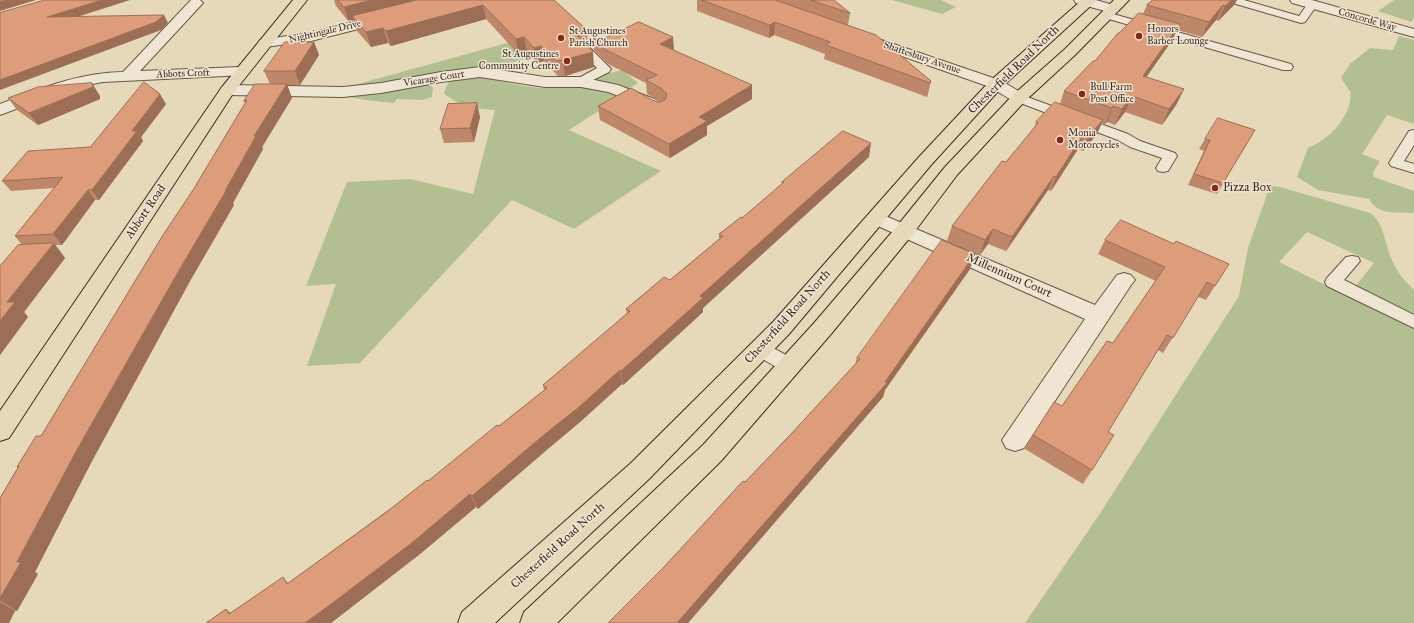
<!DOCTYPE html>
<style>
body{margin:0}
canvas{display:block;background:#e5d9ba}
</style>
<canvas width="1414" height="623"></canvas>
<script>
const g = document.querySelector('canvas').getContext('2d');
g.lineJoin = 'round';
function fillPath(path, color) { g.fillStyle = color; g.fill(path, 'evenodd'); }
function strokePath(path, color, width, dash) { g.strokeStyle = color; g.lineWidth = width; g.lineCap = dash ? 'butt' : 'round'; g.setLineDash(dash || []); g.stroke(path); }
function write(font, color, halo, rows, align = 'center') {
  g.font = font + ' "IM FELL Great Primer",serif'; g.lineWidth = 3; g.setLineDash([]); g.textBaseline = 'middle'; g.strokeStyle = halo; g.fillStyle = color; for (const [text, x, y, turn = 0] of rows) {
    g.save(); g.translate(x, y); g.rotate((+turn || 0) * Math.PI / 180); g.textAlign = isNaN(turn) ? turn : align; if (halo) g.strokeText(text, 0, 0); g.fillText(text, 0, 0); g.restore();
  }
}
const green = new Path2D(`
 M892,0H941L956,7L942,14Z
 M1394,0H1414V18L1411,22L1378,11Z
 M1399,36L1414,40V124L1387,115L1362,154L1380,161L1373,173L1374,177L1414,191V213C1396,212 1379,216 1369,199L1318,190L1297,177L1308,148C1325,141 1339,128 1347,111C1350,106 1350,98 1351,93L1341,78L1350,64L1370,48L1393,50Z
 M514,41L518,54L527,52L531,57C505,67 478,68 450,72C416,78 382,84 347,87Z
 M622,70L638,83L626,90L599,83L594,80V77Z
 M479,77L524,86L541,88H591L622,96L569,130L661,171L574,229L512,200L360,363L307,366L336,284L306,286L347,182L410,179L473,194L495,110L455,107L457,102L444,94C449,73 461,78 479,77Z
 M428,83L433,87L432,97L422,100L397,99L394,103L365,100L348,97L369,95Z
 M1270,186L1280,187L1370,213C1384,222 1385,245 1392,260C1396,271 1406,282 1414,290V317L1354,288L1374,263L1307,232L1279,262L1414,329V623H1025L1099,515L1239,296L1248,248Z`);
const lane = new Path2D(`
 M1228,0H1244L1299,16L1309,2L1313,1L1318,4L1305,22L1301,23L1229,2Z
 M1106,12L1291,64L1293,67L1291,70H1283L1102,17L1101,15Z
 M584,45L588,46L611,69L609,72L581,86L577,85L575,82L577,79L597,68L578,48L580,46Z
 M1019,94L1128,134L1140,141L1175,153L1177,156L1168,171L1163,172L1158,171L1156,168L1162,158L1130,147L1118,140L1015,101L1013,98L1015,95Z
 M1414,130V145L1404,161L1414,164V173L1391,166L1389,163L1409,131Z
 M1352,256L1358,257L1360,261L1344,280L1414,315V328L1327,286L1325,282L1327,278L1346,257Z
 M760,342C770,346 793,357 798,366L795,371L789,373L783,371L754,354L751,349L754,344Z`);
const street = new Path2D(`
 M191,0H200L203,3L140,71L240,67L245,69L248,72L245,75L103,82L72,88L0,115V104C42,88 77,73 123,72Z
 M1074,0H1096L1117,6L1119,9L1117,12L1112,13L1076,3Z
 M1290,0H1312L1414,29V37L1292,3Z
 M385,14L390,15L392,18L390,21L311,41L265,47L260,46L258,43L260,40L265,39L311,33Z
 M864,34L1002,81L1025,95L1027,98L1025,101L1019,103L1013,101L990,87L859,41L857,38L859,35Z
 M480,67L545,77H581L618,85L657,100L659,103L657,106L651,108L608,92L581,87H545L480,77L441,82L381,93L343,97L228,95L222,93L220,90L222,87L228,85L343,87L381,83L441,72Z
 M876,212L1095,305L1117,275L1124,273L1131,275L1135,280L1131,285L1024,448L1015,451L1006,448L1002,440L1085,319L869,222L866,218L869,214Z`);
const primary = new Path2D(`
 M293,0H307L234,92L9,438L0,441V411L222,87Z
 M1082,0H1097L1002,87L931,165L789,334L649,479L495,623H458L462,612L631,463L773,322L919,157L990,81Z
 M1114,0H1129L1075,55L1025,101L957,175L912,235L831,334L721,461L557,623H520L524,612L703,445L815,322L898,225L945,167L1013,95L1065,49Z`);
const wall = new Path2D(`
 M334,0H554L587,30L588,45H585L594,67L565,76H558L544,61L537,63L527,52L518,54L486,19L391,46L388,43L371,47L357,31L354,20L349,22L336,6Z
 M697,0H834L850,13L848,25L931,81L928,94L927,97L824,59L825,54L774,35L769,38L697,11Z
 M1153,0H1237L1234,5L1218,21L1216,20L1202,37L1177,30L1173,39L1146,77L1184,89L1176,105L1162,125L1125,112L1115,125L1107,122L1105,124L1102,123L1097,134L1083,151L1078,149L1051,191L1048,190L1006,251L988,244L980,255L947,241L952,226L1006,162L1035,127L1036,122L1060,104L1064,91L1095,61L1119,33L1143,14L1147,5Z
 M593,37L598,41L674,50L752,99L707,126V135L670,158L600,120L598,106L652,100L659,102L660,101L647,94L646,83L608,64L594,50Z
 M314,42L319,55L300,85H287L292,98L262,147L263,149L233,203L234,205L190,281L92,461L35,572L38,574L17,611H15L0,623V498L18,467H17L41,436L196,186V185L245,103L244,101L270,84L264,71Z
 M100,96V99L38,125L17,110L8,98Z
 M166,104L141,137L143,141L99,200H95L62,245H55L65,258L24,312L28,317L0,355L22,245L15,236L54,188L11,191L2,181L90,147Z
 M480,117L474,142L444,143L440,129Z
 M1255,130L1217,194L1188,185L1204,151L1199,149L1205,139Z
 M869,157L703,308V312L666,346L623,385L622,384L580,422L549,448L478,509L476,507L420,554L331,623H206L226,609L231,613L283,577L288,583L428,481L499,426L544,390L543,385L627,314L626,309L670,280L719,239V234L742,218L782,184V182Z
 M1105,240L1174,244L1229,264L1206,300L1198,297L1163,353L1158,350L1108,432L1092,470L1083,484L1025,449L1033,435L1062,406L1113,343L1156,281L1098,254Z
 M970,269L885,390L883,397L688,623H608L664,567L745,482L791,434L855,365L857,358Z`);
const shadedWall = new Path2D(`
 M7,0H36L0,11V2Z
 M102,0H130L52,25L47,17Z
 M372,0H433L352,16L354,20L349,22L344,7Z
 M1232,0H1237L1234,5L1218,21L1225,6Z
 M483,5L486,19L391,46L386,31Z
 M1223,5L1216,20L1202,37L1209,22Z
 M164,15L168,23L161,30L0,90V80Z
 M775,22L774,35L769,38L770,25Z
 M1180,24L1173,39L1136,92L1143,76Z
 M383,28L388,43L371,47L366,32Z
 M578,30L580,45L575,33Z
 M524,37L527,52L518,54L516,39Z
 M673,37L674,50L660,44Z
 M314,42L319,55L300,85L295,71Z
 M541,46L544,61L537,63L534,48Z
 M593,52L594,67L565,76L563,60Z
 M92,83L100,96V99L38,125L29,113Z
 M287,84L292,98L262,147L263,149L233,203L234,205L190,281L92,461L35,572L38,574L17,611L0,600V598L17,562L78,448L225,191L254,136Z
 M752,85V99L707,126V135L670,158L669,144L699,117Z
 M1184,89L1176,105L1162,125L1169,109Z
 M160,94L166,104L141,137L143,141L99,200L92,190L132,131Z
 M1132,96L1125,112L1115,125L1122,109Z
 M477,103L480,117L474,142L470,128Z
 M1113,106L1107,122L1105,124L1112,108Z
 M1103,120L1097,134L1083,151L1088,137Z
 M1083,135L1078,149L1051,191L1056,177Z
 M871,143L869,157L703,308V312L666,346L623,385L621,371L700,296Z
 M1054,176L1048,190L1006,251L1012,237Z
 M88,190L95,200L62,245L53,234Z
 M993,229L988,244L980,255L985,240Z
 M54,243L65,258L24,312L28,317L0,355V321L7,302Z
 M975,254L970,269L885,390L883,397L688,623H677L885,382Z
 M620,370L622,384L580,422L549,448L478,509L472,496Z
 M470,494L476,507L420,554L331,623H305Z
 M0,602L15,611L9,623H0Z`);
const building = new Path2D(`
 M0,0H7L0,2Z
 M45,0H102L47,17L164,15L156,22L0,80V13Z
 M338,0H372L344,7Z
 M417,0H554L587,30H578L575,33L593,52L563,60L556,61L541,46L534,48L524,37L516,39L483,5L386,31L383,28L366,32L352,16Z
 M702,0H775L876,35L931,81L930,83L826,45L830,42L775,22L770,25Z
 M811,0H834L850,13Z
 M1153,0H1232L1225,6L1223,5L1209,22L1147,5Z
 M1139,13L1180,24L1143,76L1184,89L1169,109L1132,96L1122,109L1113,106L1112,108L1064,91L1093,61H1095L1118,33H1119Z
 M639,22L673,37L660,44L752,85L699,117L707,121L669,144L598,106L631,88L652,100L659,102L665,100L667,94L661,88L646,80L657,75L606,50L593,37L598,41Z
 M285,42H314L295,71H264Z
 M144,82L160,94L132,131H137L92,190H88L53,234L15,236L63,177L2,181L28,151L90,147Z
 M92,83L93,87L29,113L8,98L38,87Z
 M255,84H287L254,136H256L225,191H226L181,267L78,448L17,562H21L0,598V498L19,466L17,467L36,436H41L163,235L197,184L196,185L247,100L244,101Z
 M1055,102L1103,120L1088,137L1083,135L1056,177L1054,176L1012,237L993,229L985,240L952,226L1002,161L1006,162L1038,123L1036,122Z
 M477,103L470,128L440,129L448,104Z
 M1218,118L1255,130L1223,183L1194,174L1210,140L1205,139Z
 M843,131L871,143L700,296L703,298L665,332L621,371L620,370L578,408L545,434L472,496L470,494L413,542L326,608L305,623H206L226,609L229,614L283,577L287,584L388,511L427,480L428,481L497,425L499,426L547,388L543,385L630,311L626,309L664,277L670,280L723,236L719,234L741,217L742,218L784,182H782Z
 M1121,220L1174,244L1176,241L1229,264L1215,286L1207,282L1173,338L1167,335L1108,432L1114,435L1092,470L1033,435L1054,402L1062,406L1107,341L1113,343L1165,267L1105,240Z
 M942,240L975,254L885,382L887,383L677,623H608L664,567L743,481L745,482L791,434L860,359L857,358Z
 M54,243L7,302H15L0,321V266L18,245Z`);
const markers = [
 [1139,36,4,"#8f2418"],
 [561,38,4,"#8f2418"],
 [567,61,4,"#8f2418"],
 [1082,94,4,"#8f2418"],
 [1060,140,4,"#8f2418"],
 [1215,188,4,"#8f2418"]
];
const farStreetnames = [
 ["Concorde Way",1367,20,16],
 ["Nightingale Drive",325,32,-13],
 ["Shaftesbury Avenue",922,58,19],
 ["Abbots Croft",183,74,-2],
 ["Vicarage Court",434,79,-9]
];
const farPoinames = [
 ["Honors",1147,30],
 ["Barber Lounge",1147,42],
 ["St Augustines",569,32],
 ["Parish Church",569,44],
 ["St Augustines",559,55,"right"],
 ["Community Centre",559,67,"right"],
 ["Bull Farm",1090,88],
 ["Post Office",1090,100],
 ["Monia",1068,134],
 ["Motorcycles",1068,146]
];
const streetNames = [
 ["Chesterfield Road North",1014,70,-44],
 ["Abbott Road",146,212,-56],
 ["Millennium Court",1009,276,24],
 ["Chesterfield Road North",788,317,-48],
 ["Chesterfield Road North",558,546,-42]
];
const poiNames = [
 ["Pizza Box",1223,188]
];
fillPath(green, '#b2c091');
strokePath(lane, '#685649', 2);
strokePath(street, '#685649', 2);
strokePath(primary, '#3e2a23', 2);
fillPath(lane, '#eee6d2');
fillPath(street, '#eee6d2');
fillPath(primary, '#e5d9ba');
fillPath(wall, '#be8769');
fillPath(shadedWall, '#9b6e55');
fillPath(building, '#dd9d7a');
strokePath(building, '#9b6e55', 1);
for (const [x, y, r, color] of markers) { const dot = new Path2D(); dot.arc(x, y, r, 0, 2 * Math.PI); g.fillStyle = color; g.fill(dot); strokePath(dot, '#eee6d2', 1.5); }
write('10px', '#3e2a23', '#eee6d2', farStreetnames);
write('10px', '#3e2a23', '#eee6d2', farPoinames, 'left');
write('12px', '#3e2a23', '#eee6d2', streetNames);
write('12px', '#3e2a23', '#eee6d2', poiNames, 'left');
</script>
